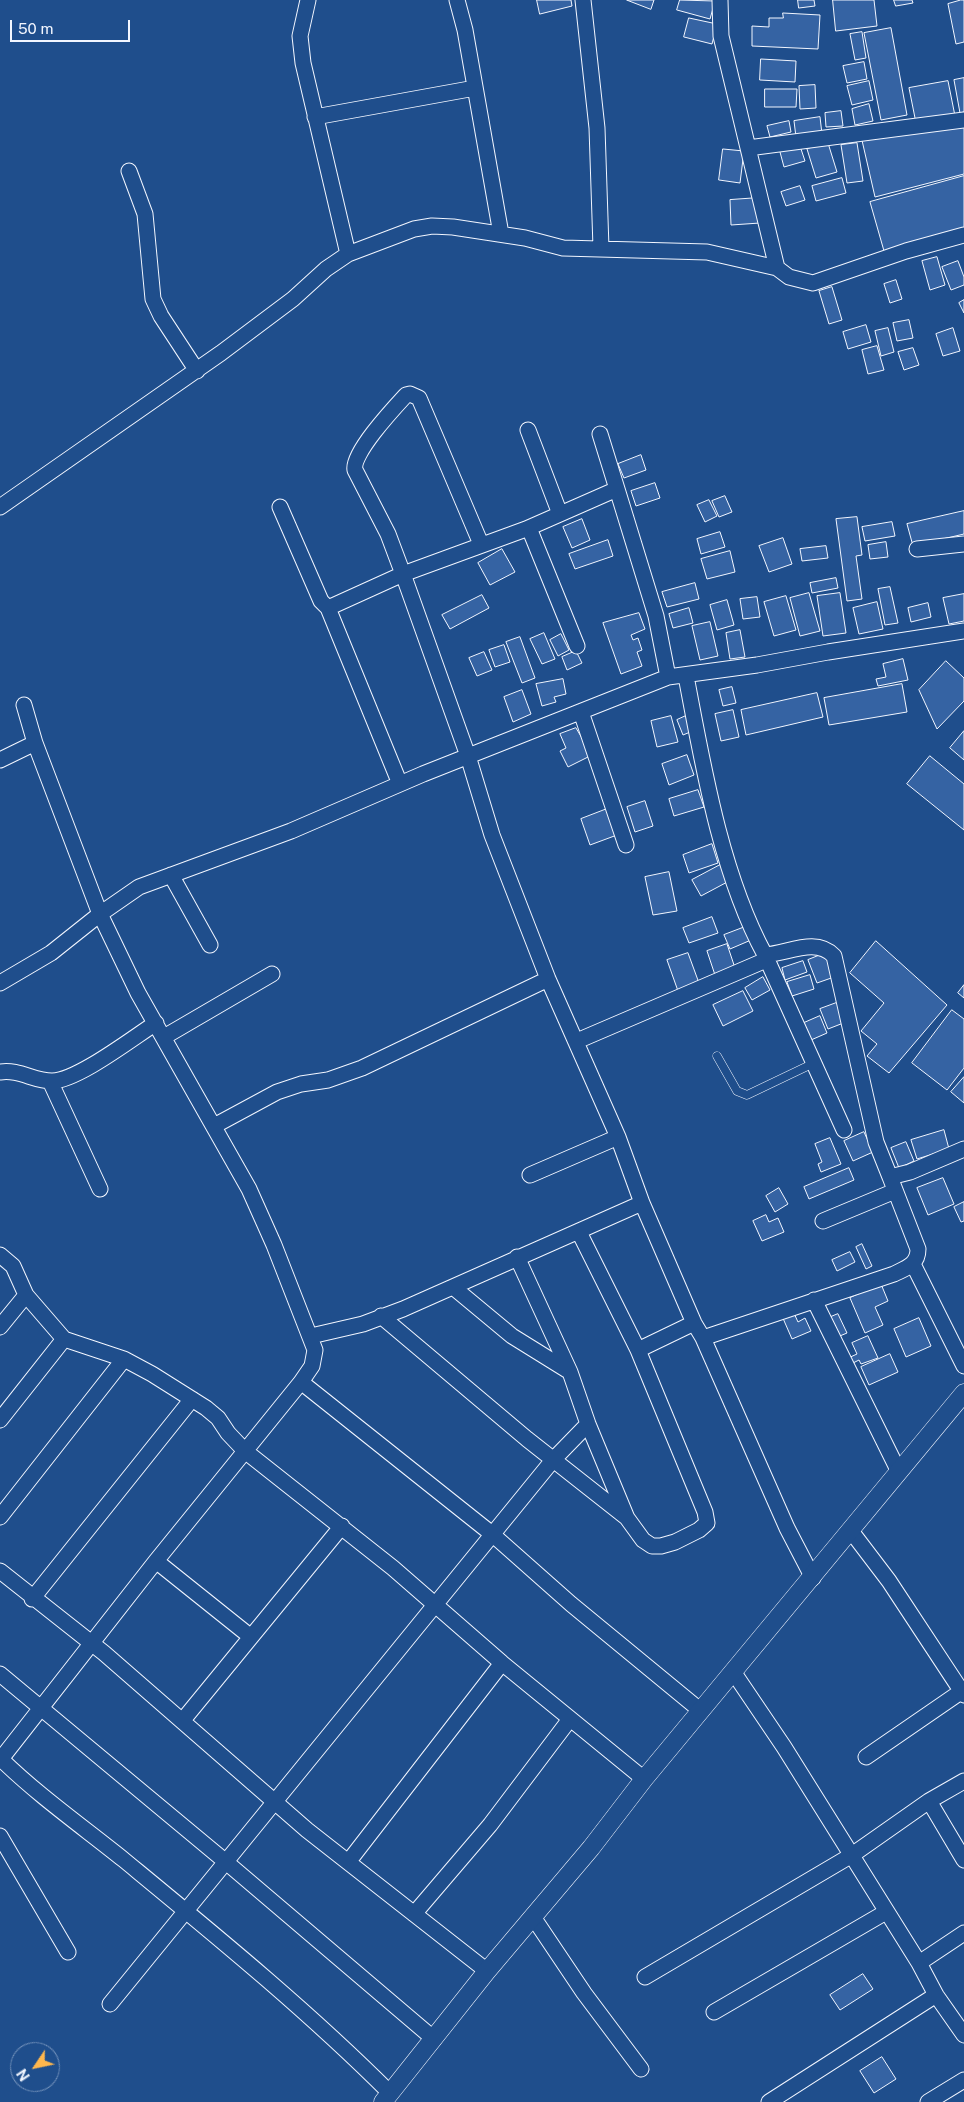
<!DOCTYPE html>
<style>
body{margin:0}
#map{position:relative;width:964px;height:2102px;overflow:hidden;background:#1f4e8c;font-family:"Public Sans",sans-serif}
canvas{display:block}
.north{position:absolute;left:10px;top:2042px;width:50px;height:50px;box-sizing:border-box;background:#1f4e8c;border:1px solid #7391ba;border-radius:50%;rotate:236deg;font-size:14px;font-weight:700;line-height:20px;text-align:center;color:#f2f6ff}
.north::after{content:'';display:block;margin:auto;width:18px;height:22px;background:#ffb74d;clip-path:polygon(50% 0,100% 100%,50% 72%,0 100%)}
.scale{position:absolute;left:10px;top:20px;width:120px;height:22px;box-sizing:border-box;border:2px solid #f2f6ff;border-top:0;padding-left:6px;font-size:15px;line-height:18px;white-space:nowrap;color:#f2f6ff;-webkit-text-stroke:4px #1f4e8c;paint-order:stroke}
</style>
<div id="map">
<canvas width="964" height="2102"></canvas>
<div class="north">N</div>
<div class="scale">50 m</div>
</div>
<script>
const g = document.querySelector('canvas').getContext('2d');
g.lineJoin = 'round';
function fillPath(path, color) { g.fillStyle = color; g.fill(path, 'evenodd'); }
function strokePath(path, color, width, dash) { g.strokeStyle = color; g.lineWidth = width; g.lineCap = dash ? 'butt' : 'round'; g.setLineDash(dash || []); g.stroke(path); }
const building = new Path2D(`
 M537,0H571L572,6L540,14Z
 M627,0H654L651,9Z
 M680,0L715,1L710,19L677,10Z
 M798,0H814L815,6L799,8Z
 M833,0H874L877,26L836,31Z
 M894,0H912L913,3L896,6Z
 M961,0H964V42L956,44L948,4Z
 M783,13L820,15L818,49L752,46V26L769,27V18H783Z
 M689,18L717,24L712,44L684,37Z
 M891,28L907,115L881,120L864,33Z
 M862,32L866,58L855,60L850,34Z
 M761,59L796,61L795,82L760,80Z
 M864,62L867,79L847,83L843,66Z
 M964,78V112L960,113L954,80Z
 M869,81L873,100L852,105L847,86Z
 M948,81L955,116L916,123L909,88Z
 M815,85L816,108L800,109L799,86Z
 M765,89H797L796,107H765Z
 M869,104L873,121L855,125L852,109Z
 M841,111L843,126L826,127L825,113Z
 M820,117L822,134L796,137L794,121Z
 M789,121L791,132L770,137L767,126Z
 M964,127V174L875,197L861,136Z
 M828,143L837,172L816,178L807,149Z
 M857,143L863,181L847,183L841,145Z
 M800,146L805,161L784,167L780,152Z
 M723,149L744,151L740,183L719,180Z
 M964,176V229L884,251L870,202Z
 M842,178L846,193L816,201L812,186Z
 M800,186L805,200L786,206L781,192Z
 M758,198L760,223L731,225L730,200Z
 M937,257L945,285L930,290L922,261Z
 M958,261L964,277V285L951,290L942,267Z
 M896,280L902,299L890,303L884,284Z
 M832,287L842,320L829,324L819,291Z
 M964,300V313L959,303Z
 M909,320L913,338L897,341L893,323Z
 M866,325L871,342L848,349L843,332Z
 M888,328L894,352L881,356L875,331Z
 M953,328L960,351L943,356L936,334Z
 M877,346L884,370L868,374L862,350Z
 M913,348L919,365L904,370L898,352Z
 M641,455L646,470L624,478L618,464Z
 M655,483L660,498L636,506L631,491Z
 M725,496L732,512L719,517L712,501Z
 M709,500L717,516L705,522L697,505Z
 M964,511V534L913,546L907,524Z
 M857,517L862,555L856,556L862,599L847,601L836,519Z
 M582,519L590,540L572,548L563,527Z
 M892,522L895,536L865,541L862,527Z
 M720,532L725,547L701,554L697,539Z
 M783,538L792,564L769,572L759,546Z
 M608,540L613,556L575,569L569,554Z
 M886,542L888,557L870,559L868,545Z
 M826,546L828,558L802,561L800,549Z
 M502,549L515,572L490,585L478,563Z
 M730,551L735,572L707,579L701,559Z
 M836,578L838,588L812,593L810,583Z
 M695,583L699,599L667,607L662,592Z
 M890,587L898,623L885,625L878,589Z
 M809,593L820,631L800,636L790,598Z
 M840,593L846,633L823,636L817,596Z
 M964,594V621L949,624L943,598Z
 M482,595L489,608L450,629L442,615Z
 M786,596L796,630L774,636L764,602Z
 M757,597L760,617L743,619L740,599Z
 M727,600L734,625L717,630L710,605Z
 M877,602L883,629L859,634L853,608Z
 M928,603L931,617L911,622L908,608Z
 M689,608L693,623L673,628L669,614Z
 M639,613L645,629L631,635L633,640L638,638L642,650L637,652L642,666L621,674L603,623Z
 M710,622L718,656L700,660L692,626Z
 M740,630L745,657L730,659L726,633Z
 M544,633L555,659L542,664L530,639Z
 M561,634L569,650L558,656L550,640Z
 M520,637L535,678L522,683L506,642Z
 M504,645L510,662L495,667L489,650Z
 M576,651L582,663L567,670L562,657Z
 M484,652L492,670L477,676L469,658Z
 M903,659L908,680L878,686L876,679L886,677L883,664Z
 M946,661L964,678V701L937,729L919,690Z
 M563,679L566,694L554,697L556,702L542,706L536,684Z
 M902,684L907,712L829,725L824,698Z
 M732,687L736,703L723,706L719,690Z
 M522,690L531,714L513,722L504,697Z
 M817,693L823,717L746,735L741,710Z
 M733,710L739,737L721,741L715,714Z
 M688,715L695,730L683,735L677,720Z
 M671,716L678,742L657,747L651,721Z
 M576,728L592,755L568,767L560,751L566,748L560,734Z
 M964,731V760L950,748Z
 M687,755L694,775L669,785L662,764Z
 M930,756L964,784V830L907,784Z
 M698,790L704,807L674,816L669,799Z
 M645,801L653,826L635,832L627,807Z
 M607,809L617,835L590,845L581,819Z
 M712,844L718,863L689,873L683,855Z
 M722,864L731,880L701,896L692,880Z
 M669,872L677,911L653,915L645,877Z
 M712,917L718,933L689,943L683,928Z
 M745,927L751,940L730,949L724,935Z
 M876,941L947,1005L889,1073L867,1056L877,1044L861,1031L884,1003L850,973Z
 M727,944L735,968L715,975L707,951Z
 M828,952L837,976L817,983L808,960Z
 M688,953L699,983L678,991L667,960Z
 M803,961L807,972L785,980L782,968Z
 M810,975L814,989L792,996L787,982Z
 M763,977L770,990L752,1000L745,988Z
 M964,985V998L958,993Z
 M743,991L753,1011L723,1026L713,1005Z
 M839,1002L846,1022L828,1029L820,1009Z
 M952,1010L964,1019V1068L947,1090L912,1063Z
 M820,1016L827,1033L811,1040L804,1023Z
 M964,1077V1103L951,1092Z
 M944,1130L949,1149L917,1159L911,1140Z
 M864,1132L873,1152L853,1161L844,1141Z
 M830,1138L841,1164L821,1172L818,1164L822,1162L815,1144Z
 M906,1142L914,1161L899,1168L891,1148Z
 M849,1168L854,1180L809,1199L804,1187Z
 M943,1178L954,1204L928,1215L917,1188Z
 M779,1188L788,1204L775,1212L766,1196Z
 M964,1202V1221L961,1222L954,1207Z
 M766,1215L769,1222L778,1218L784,1232L762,1241L753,1221Z
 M862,1244L872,1266L866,1269L856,1247Z
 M850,1252L855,1262L837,1271L832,1260Z
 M881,1284L888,1301L875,1307L883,1325L865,1333L850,1298Z
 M793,1311L798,1322L805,1318L811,1331L792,1339L782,1316Z
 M838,1314L847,1333L835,1338L826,1319Z
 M919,1318L931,1346L906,1357L894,1329Z
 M868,1336L878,1358L861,1364L859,1360L849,1365L846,1359L857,1354L852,1343Z
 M890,1354L898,1372L869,1385L861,1367Z
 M863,1974L873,1989L840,2010L830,1995Z
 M882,2057L896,2079L874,2093L860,2071Z`);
const service = new Path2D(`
 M717,1056L737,1091L747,1095L814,1063`);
const minor = new Path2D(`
 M308,0L300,36L303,63L348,254
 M457,0L465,30L501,234
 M583,0L597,128L601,248
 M720,0L721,36L777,268
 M315,117L475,88
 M748,148L964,120
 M129,171L145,214L153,299L161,316L197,371
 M528,430L560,514
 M600,434L617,489
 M0,507L221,353L293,299L326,269L348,254L414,229L432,226L453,227L525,238L563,248L707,252L777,268L789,277L813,283L906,251L964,235
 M280,507L321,601L328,608L400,784
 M529,528L577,646
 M481,544L419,398L410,394L406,395C394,408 351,454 355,470L388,534L403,574L468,756L492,835L548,979L618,1137L642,1203L694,1323L703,1338L787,1528L813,1578
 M917,549L964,544
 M328,608L403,574L526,529L617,489L656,616L668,677
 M686,676C703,766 721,874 765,955C789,953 816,937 834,956L876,1142L890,1177L910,1172L964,1149
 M24,705L35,743L100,914L138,993L249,1189L274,1245L315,1350L312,1366L301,1382L156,1561L1,1759C39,1796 83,1827 124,1860C215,1935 307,2010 390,2093
 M581,712L626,845
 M0,760L35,743
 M171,875L210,945
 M765,955L844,1130
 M0,983L51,953L100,914L139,887L291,831L423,774L668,677L757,665L828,652L964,631
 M164,1037L272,974
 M577,1041L766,960
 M0,1072C19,1069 34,1081 52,1081C77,1081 134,1037 156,1023
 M50,1081L100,1189
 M214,1126L277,1092L301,1084L328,1080L362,1068L548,979
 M530,1175L618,1137
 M823,1221L895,1191
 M0,1255L13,1266L26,1295L64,1339L124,1359L152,1374L206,1408L218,1418L228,1433L245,1451L393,1568L502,1663L644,1779
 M517,1257L570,1372L588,1424L627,1518L643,1540L652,1546H661L675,1542L699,1530L707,1523L705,1512L638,1350L579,1232
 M913,1264L964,1366
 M453,1287L512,1336L570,1372
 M814,1300L899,1472
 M381,1316L527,1439L626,1517
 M0,1327L26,1295
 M311,1336L363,1324L403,1309L642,1203
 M703,1338L894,1274C906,1268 918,1265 918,1249L890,1177
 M638,1350L694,1323
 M301,1382L492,1534L571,1604L701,1711
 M0,1420L64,1339
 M0,1517L124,1359
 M851,1531L889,1581L964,1695
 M156,1561L251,1637
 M0,1571L104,1653L307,1830L487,1971
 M32,1599L192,1399
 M734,1673L784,1747L919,1963L936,1995L964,2035
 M0,1674L226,1862L434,2039
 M183,1720L342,1526
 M866,1757L962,1691
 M929,1801L964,1860
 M0,1836L68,1952
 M349,1861L502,1663
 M414,1914L490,1825L570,1719
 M533,1917L584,1993L641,2069
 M919,1963L964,1933
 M645,1977L852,1855L929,1801L964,1781
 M110,2004L553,1460L588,1424
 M714,2012L886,1912
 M769,2102L936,1995
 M928,2102L964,2080`);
const tertiary = new Path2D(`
 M383,2102L487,1971L591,1848L644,1779L964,1393`);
fillPath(building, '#3563a3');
strokePath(building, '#f2f6ff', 1);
strokePath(service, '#f2f6ff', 9);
strokePath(minor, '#f2f6ff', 17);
strokePath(tertiary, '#f2f6ff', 19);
strokePath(service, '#1f4e8c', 8);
strokePath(minor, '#1f4e8c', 15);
strokePath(tertiary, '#1f4e8c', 18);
</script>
